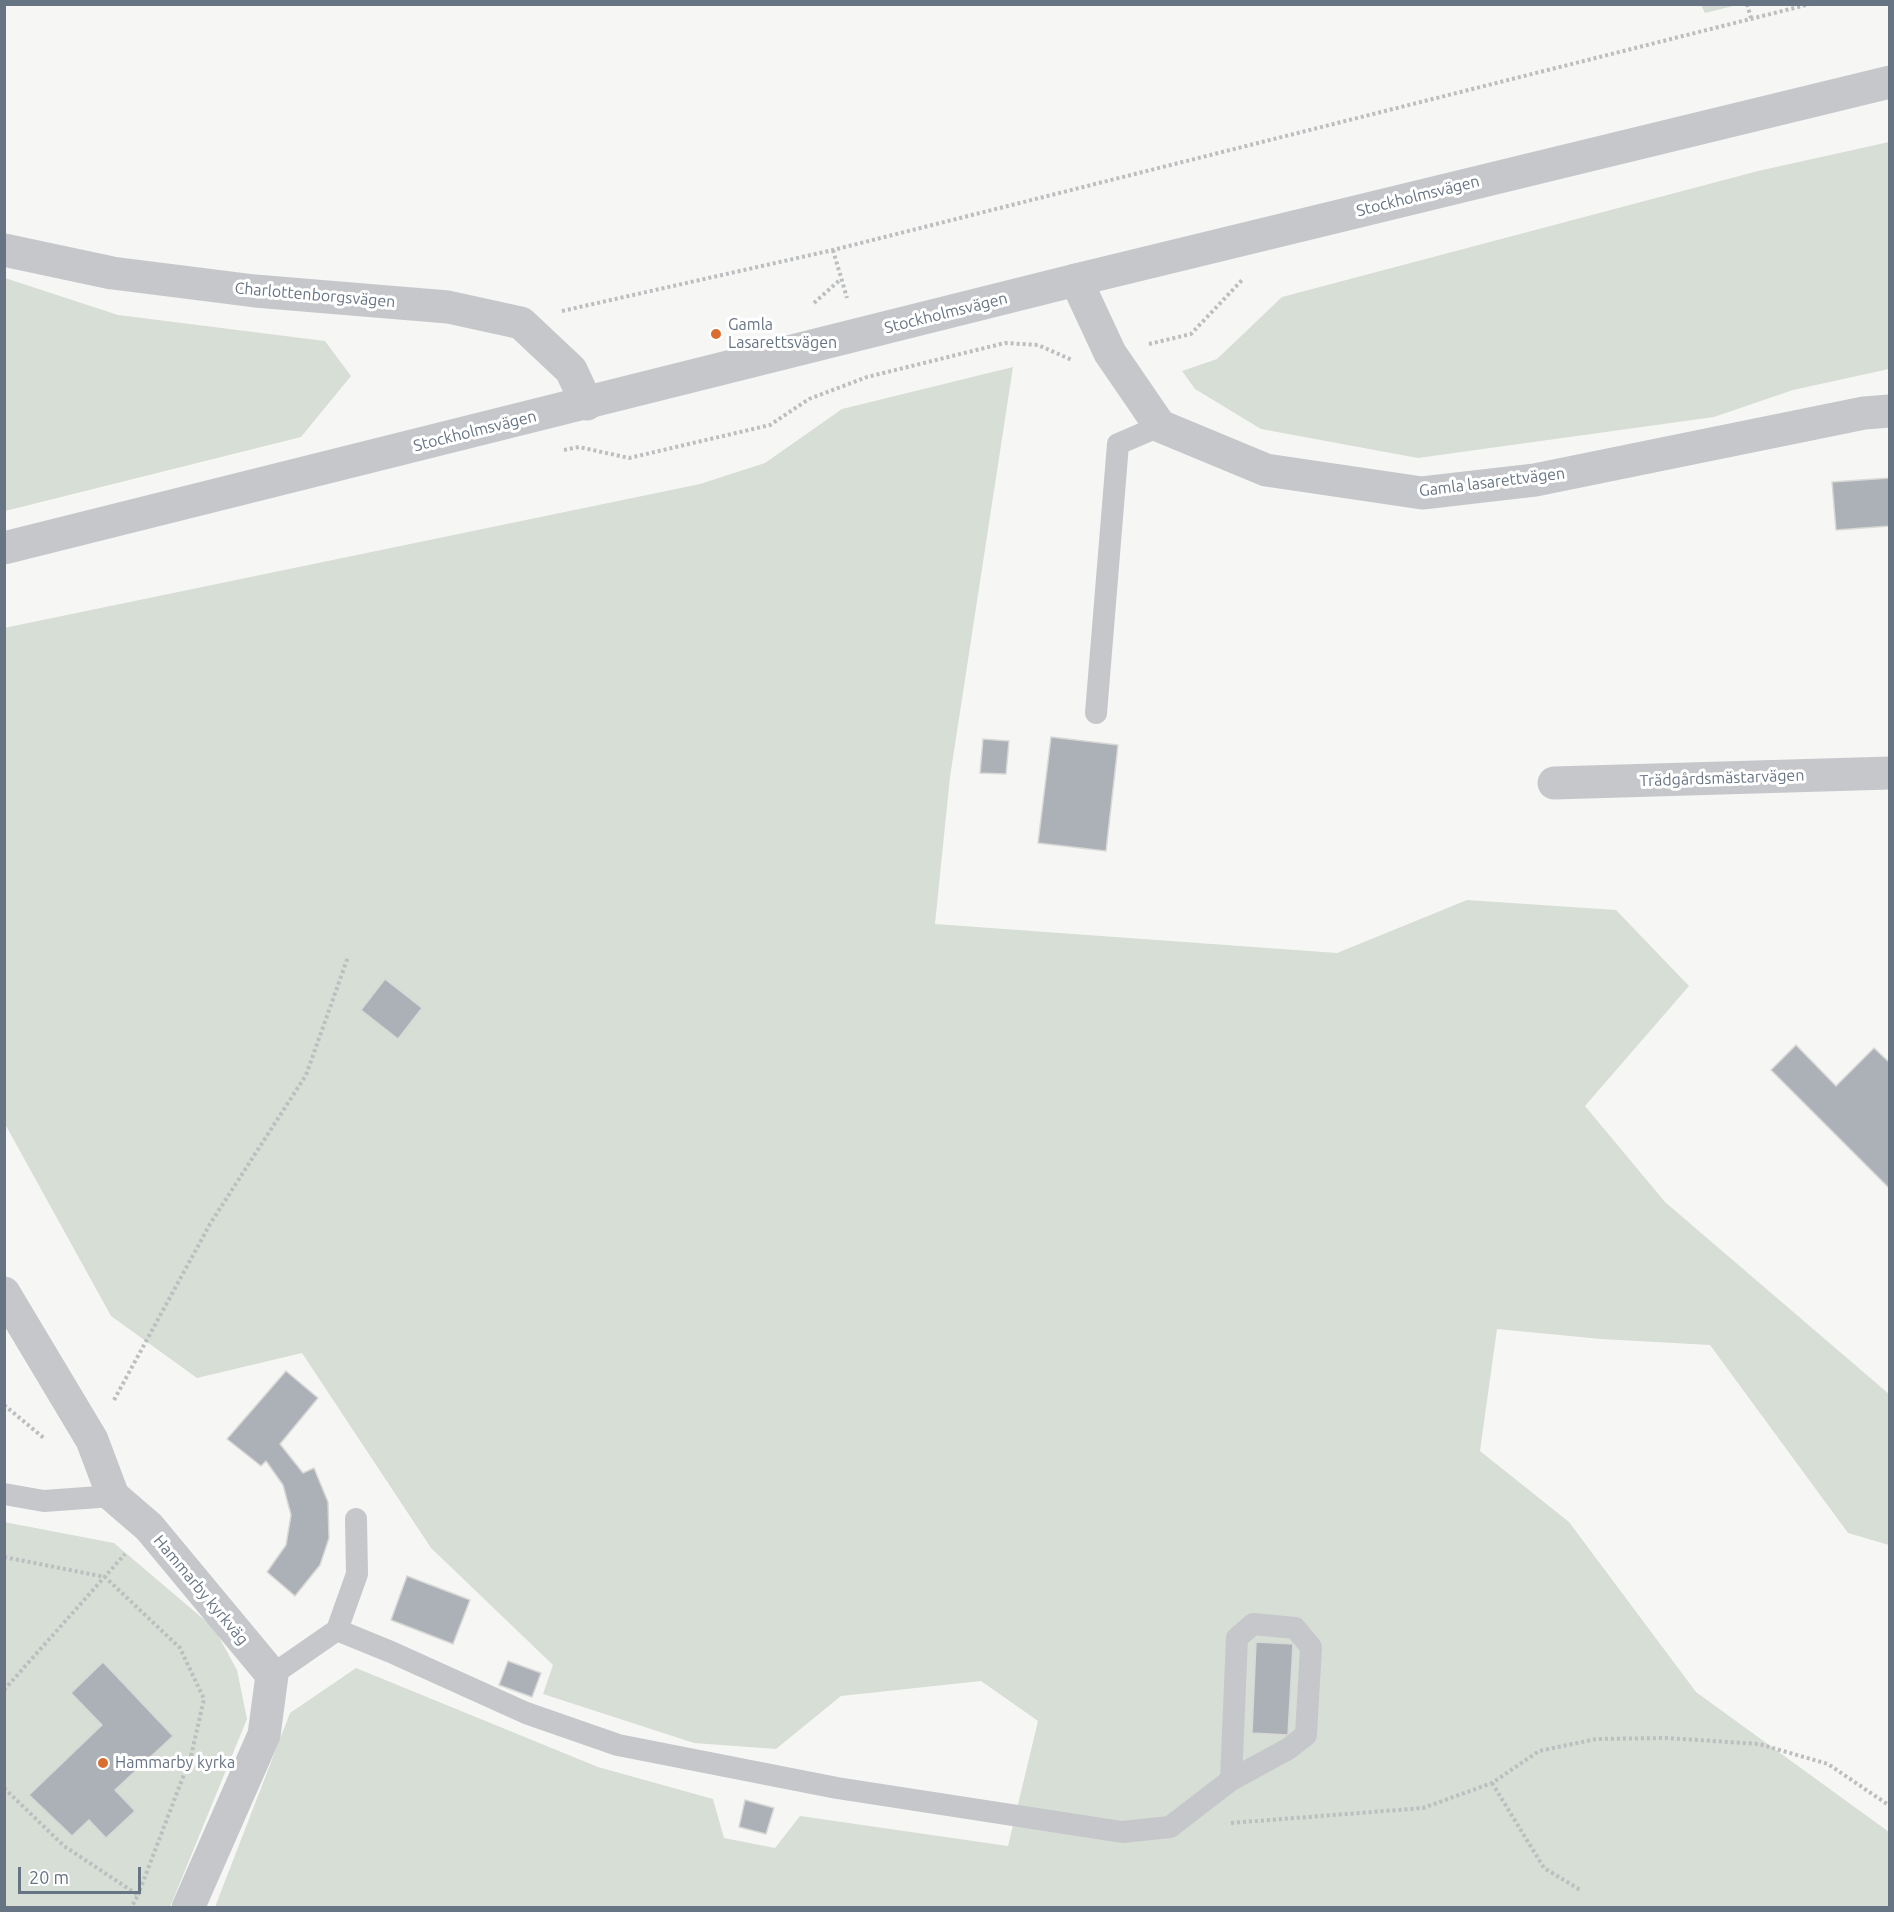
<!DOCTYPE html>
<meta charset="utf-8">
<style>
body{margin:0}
#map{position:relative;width:1894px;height:1912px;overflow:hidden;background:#f6f7f4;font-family:Ubuntu,sans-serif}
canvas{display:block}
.frame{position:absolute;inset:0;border:6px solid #677483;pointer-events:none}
.scale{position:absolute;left:18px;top:1867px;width:123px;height:27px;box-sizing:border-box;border:3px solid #677483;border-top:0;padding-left:8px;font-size:18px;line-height:21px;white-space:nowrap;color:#677483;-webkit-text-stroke:4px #fff;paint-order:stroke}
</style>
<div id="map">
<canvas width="1894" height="1912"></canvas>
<div class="frame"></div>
<div class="scale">20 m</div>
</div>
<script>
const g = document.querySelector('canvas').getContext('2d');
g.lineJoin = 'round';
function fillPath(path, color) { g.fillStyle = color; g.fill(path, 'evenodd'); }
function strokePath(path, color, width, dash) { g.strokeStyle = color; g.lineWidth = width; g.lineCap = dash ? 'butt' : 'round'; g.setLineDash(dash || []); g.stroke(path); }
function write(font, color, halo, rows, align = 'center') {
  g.font = font + ' Ubuntu,sans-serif'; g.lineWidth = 6; g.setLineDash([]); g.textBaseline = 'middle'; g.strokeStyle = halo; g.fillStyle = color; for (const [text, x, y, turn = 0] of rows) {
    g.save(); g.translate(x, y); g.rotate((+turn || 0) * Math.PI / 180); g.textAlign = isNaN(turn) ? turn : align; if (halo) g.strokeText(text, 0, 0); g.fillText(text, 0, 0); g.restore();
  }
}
const green = new Path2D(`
 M1701,5H1737L1705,13Z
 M1889,142V369L1793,390L1714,417L1418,458L1261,429L1195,389L1182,371L1217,359L1282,297L1758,171Z
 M5,278L118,315L325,341L351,376L301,437L5,511Z
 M1013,367L950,777L935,924L1337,953L1467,900L1616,910L1689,986L1585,1106L1665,1202L1889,1394V1545L1848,1533L1710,1345L1601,1339L1497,1329L1480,1451L1569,1522L1696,1692L1889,1832V1907H215L290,1713L356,1668L598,1767L713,1799L724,1838L775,1848L800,1816L1008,1846L1038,1721L981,1681L841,1696L776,1749L694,1743L543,1694L553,1665L431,1548L302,1353L197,1378L111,1316L5,1124L4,628L700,484L765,463L842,409Z
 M4,1522L114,1543L214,1628L237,1670L247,1719L170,1907H5Z`);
const building = new Path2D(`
 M1890,478V526L1836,530L1832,482Z
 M1051,737L1118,745L1106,851L1038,843Z
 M983,739L1009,741L1006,774L980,773Z
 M385,979L422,1008L398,1039L361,1010Z
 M1796,1045L1836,1086L1874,1048L1890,1063V1189L1771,1070Z
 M286,1371L318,1398L280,1444L303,1473L314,1468L328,1502L329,1538L320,1565L295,1596L267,1572L286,1545L291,1515L283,1485L266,1461L261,1466L227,1439Z
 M407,1576L470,1600L453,1644L391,1620Z
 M1256,1642L1293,1644L1288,1735L1252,1733Z
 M508,1661L541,1673L532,1697L499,1685Z
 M103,1662L173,1736L115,1790L135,1811L106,1838L89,1820L72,1836L29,1795L102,1725L71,1693Z
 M745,1800L774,1808L766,1834L739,1827Z`);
const path = new Path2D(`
 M1747,4L1751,18
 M833,250L847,298
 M814,303L841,279
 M562,311L833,250L1810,4
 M1149,344L1191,334L1243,279
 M564,450L579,447L629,458L770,425L809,399L867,377L1005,343L1038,345L1072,360
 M114,1400L210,1224L306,1075L348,957
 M4,1405L45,1439
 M4,1557L105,1577L180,1648L204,1699L191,1756L138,1895
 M4,1690L125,1554
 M1492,1783L1544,1868L1582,1891
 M4,1788L64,1846L138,1895L131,1908
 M1231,1823L1423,1808L1492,1783L1539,1751L1596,1739L1667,1738L1759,1744L1828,1764L1890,1806`);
const service = new Path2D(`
 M1096,713L1118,444L1160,426
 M4,1494L44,1501L113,1496
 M337,1630L357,1574L356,1519
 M272,1675L337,1630L391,1652L526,1713L618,1745L837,1788L1122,1832L1170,1827L1231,1780L1288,1749L1306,1735L1311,1647L1295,1628L1253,1624L1237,1638L1231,1780`);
const minor = new Path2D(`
 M4,250L112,273L255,291L448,307L521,323L571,370L587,404
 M1076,280L1110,353L1160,426L1266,470L1422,493L1535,480L1864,413L1890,411
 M1554,783L1890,773
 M4,1293L92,1440L113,1496L149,1527L272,1675L264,1735L188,1908`);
const tertiary = new Path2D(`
 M4,548L1076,280L1890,82`);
const markers = [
 [716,334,6,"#da6d30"],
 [103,1763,6,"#da6d30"]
];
const streetNames = [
 ["Stockholmsvägen",1418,196,-14],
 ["Charlottenborgsvägen",315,295,5],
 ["Stockholmsvägen",946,313,-14],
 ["Stockholmsvägen",475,431,-14],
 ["Gamla lasarettvägen",1492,482,-7],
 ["Trädgårdsmästarvägen",1722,778,-2],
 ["Hammarby kyrkväg",201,1590,50]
];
const poiNames = [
 ["Gamla",728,325],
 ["Lasarettsvägen",728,343],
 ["Hammarby kyrka",115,1763]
];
fillPath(green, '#d7ded5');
fillPath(building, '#abb1b7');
strokePath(building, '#d8d8d6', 1.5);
strokePath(path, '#bcbec0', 4, [3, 3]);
strokePath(service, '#c5c7cb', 22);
strokePath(minor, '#c5c7cb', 33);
strokePath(tertiary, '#c5c7cb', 33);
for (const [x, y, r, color] of markers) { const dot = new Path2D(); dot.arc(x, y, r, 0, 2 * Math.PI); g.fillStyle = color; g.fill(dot); strokePath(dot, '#fff', 2); }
write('16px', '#677483', '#fff', streetNames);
write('16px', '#677483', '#fff', poiNames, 'left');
</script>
